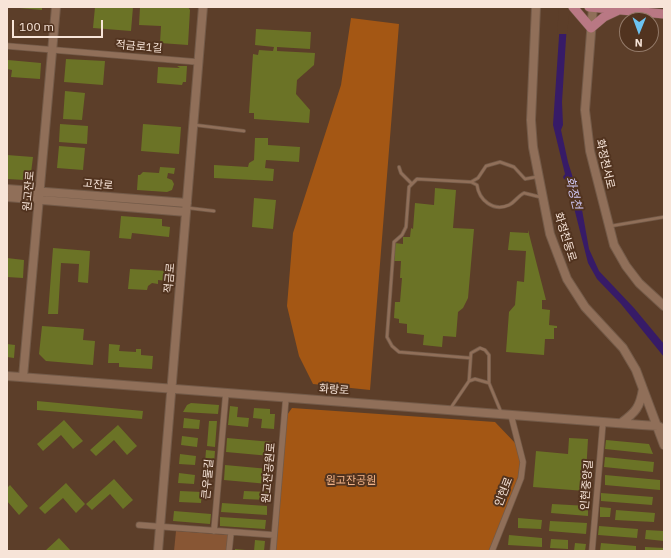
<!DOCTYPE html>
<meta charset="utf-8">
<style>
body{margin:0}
#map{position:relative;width:671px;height:558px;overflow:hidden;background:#5c3e29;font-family:"IBM Plex Sans",sans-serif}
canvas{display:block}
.frame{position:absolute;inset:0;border:8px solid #f7e4d8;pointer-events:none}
.north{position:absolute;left:619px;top:12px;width:40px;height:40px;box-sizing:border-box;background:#51331f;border:1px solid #937a69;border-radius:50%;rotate:181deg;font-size:11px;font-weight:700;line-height:16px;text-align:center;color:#f7e4d8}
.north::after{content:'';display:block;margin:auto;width:14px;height:18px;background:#6cc3f2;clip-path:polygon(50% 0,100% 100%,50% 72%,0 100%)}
.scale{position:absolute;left:12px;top:20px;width:91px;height:18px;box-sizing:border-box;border:2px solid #f7e4d8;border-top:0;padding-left:5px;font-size:12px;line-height:14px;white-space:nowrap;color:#f7e4d8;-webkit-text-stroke:3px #51331f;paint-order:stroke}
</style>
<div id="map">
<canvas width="671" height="558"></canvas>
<div class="frame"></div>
<div class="north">N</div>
<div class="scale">100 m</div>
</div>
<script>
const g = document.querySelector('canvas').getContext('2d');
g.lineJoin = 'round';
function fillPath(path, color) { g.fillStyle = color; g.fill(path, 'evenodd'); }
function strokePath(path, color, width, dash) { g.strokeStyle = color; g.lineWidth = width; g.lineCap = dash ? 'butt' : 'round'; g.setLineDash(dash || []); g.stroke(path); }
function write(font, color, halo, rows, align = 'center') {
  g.font = font + ' "IBM Plex Sans","Noto Sans KR",sans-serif'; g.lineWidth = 4; g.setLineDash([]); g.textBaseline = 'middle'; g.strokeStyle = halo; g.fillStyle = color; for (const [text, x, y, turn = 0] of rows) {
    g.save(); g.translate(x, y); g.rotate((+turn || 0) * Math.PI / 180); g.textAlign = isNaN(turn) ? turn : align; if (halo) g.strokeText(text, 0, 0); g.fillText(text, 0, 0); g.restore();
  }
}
const green = new Path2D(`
 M176,531L228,535L226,551H174Z`);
const forest = new Path2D(`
 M351,18L399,24L370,390L313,384L299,356L287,306L293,233L341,85Z
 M292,408L495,422L517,445L525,474L491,551H275L287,415Z`);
const water = new Path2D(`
 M561,7H568L562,102L563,125L561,130L568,162L581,204L589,249L599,271L634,308L664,344V357L621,304L597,279L588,263L567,180L564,179L563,177L565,174L553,125Z`);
const pier = new Path2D(`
 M559,7H570L567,34H557Z`);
const building = new Path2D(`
 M8,7H42V10Z
 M95,7H133L131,31L93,28Z
 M140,7H188L190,10L188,45L160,43L161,26L139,25Z
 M256,29L311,32L310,49L277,47V51L315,53L314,65L297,80L296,94L310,110L309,123L254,119V113H249L253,54L258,55L259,50L273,51L274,47L255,45Z
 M66,59L105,61L103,85L64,82Z
 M8,60L41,63L40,79L11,77L12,70L7,69Z
 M177,66H187L186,82H183L182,85L157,83L158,67L180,68Z
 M65,91L85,93L82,120L63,119Z
 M60,124L88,126L87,144L59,142Z
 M143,124L181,127L179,154L141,151Z
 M255,138H268V145L300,147L299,162L266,160L265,168L274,169L273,181L214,178V165L248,167L249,163L254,160Z
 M59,146L85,148L83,170L57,168Z
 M7,155L33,157L31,173L25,180L7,179Z
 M160,167L175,168L174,174L168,173L167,178L172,180L174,184L172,190L167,192L137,190L138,175H140L143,172L159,173Z
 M435,188L456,190L453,228L474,229L468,298L463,308L458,312L456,337L443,336L442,347L423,345L424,335L407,333V324L399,323V319L394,318L395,302H400L402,278H400L401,261H394L395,243L403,244V237H410L411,228L413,229L415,203L434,205Z
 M254,198L276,200L273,229L252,227Z
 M121,216L162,219V226L170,227L169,237L132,233L131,239L119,238Z
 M528,230L546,300H542V309L550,310L549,325L557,326V328H554V339H545L544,355L506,352L509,312L515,305L517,281L524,282L526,251L508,250L510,232L528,233Z
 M53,248L90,251L88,283L78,282L79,264L61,263L58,314H48Z
 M7,258L24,260L23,278L7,277Z
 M130,269L168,271L167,281L158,280V284L152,283L148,286L147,290L128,289Z
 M42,326L84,329L83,340L95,341L93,365L46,361L39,354Z
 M7,344L15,345L14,358L7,357Z
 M109,344L120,345L119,351L136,352V349H141V355L153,356L152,369L119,367V363H108Z
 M37,401L143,411L142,419L37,410Z
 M191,403L219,405L218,414L183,412L187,405Z
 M230,406L238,407L237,417L249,418L248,427L228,425Z
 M254,408L270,409V414H275L274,429L261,428L262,419L253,418Z
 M184,418L200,420L199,429L183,428Z
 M64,420L83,441L73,449L61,435L43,451L37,444Z
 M209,421H217L215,447L207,446Z
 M118,425L137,446L127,455L114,440L96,456L90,450Z
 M182,436L198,438L197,447L181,445Z
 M227,438L272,442L270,456L226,452Z
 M569,438L588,439L585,491L533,487L536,451L568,454Z
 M606,440L649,444L653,454L605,449Z
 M206,450L215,451L213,477L204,476Z
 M180,454L196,456L195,465L179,464Z
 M605,457L654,462L653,472L604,467Z
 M225,465L269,469L268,484L224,480Z
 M179,473L195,475L194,484L178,483Z
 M605,475L660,480V490L605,485Z
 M114,479L133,500L123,509L110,494L92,510L86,504Z
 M66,483L85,504L76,513L63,498L45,514L39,508Z
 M10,485L28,506L19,515L7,501V488Z
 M180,491L202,492L201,503L179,502Z
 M244,491L269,492L268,500L243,499Z
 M601,493L653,497L652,505L601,501Z
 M222,503L267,506V515L221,512Z
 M552,504L588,506V516L551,513Z
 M600,507L611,508L610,517H600Z
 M616,510L655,513L654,522L615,520Z
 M174,511L211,514L210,524L173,521Z
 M220,517L266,520L265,529L220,526Z
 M518,518L542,520L541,529L518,528Z
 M550,521L587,523L586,534L549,531Z
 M599,526L638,529L637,538L598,535Z
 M646,530L664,531V541L645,539Z
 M509,535L542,538V547L508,545Z
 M59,538L71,551H45Z
 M551,539L568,540V549L550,548Z
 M255,540L265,541L264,551H254Z
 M575,543L586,544L585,551H574Z
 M601,543L636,546V551H600Z
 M645,547L664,548V551H645Z
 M235,549L246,550V551H235Z`);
const lane = new Path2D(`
 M195,125L244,131
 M399,167L401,173L411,183
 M471,182L478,178L486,166L500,162L514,167L525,179L536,177
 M189,208L214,211
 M611,226L664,217
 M470,358L399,352L392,346L387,337L394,242L402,235L406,227L409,187L417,179L471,182L477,185C479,200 493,212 509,205C515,202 518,196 524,193L540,197
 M469,381L475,379L489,383
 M450,409L469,381L471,353L480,348L485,350L489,355V383L501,412`);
const street = new Path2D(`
 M7,46L198,62
 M139,525L274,535
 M214,531L226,392
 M229,551L231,532
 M273,551L286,397
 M492,551L521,478L523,462L511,415
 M592,551L603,422`);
const secondary = new Path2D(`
 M536,7L531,120L533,147L550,234L567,279L585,307L623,348L636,370L664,445
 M593,7L585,110L590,151L614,245L626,266L639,283L664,306
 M7,189L187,203
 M7,197L186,212
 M7,376L642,425L658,426L664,429
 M23,377L56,7
 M621,423C636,412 640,407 643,389
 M158,551L203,7`);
const primary = new Path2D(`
 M573,7L591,28L604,17L619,10
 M589,7L664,14`);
const streetNames = [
 ["적금로1길",139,47,5],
 ["화정천서로",605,164,77],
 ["고잔로",98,185,5],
 ["원고잔로",29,191,-85],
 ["화정천동로",565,237,73],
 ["적금로",170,278,-85],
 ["화랑로",334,390,4],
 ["원고잔공원로",269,473,-85],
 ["큰우물길",208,479,-85],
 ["인현중앙길",587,485,-85],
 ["인현로",504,492,-69]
];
const parkNames = [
 ["원고잔공원",351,481]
];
const waterNames = [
 ["화정천",573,193,76]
];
fillPath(green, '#885634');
fillPath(forest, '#a45714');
fillPath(water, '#371b67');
fillPath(pier, '#5c3e29');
fillPath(building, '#6b7326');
strokePath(lane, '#735a48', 4);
strokePath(street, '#735a48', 7);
strokePath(secondary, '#735a48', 10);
strokePath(primary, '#735a48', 10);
strokePath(lane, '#906f59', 2.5);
strokePath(street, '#906f59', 5.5);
strokePath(secondary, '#906f59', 8);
strokePath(primary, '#b97884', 9);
write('11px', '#f7e4d8', '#51331f', streetNames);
write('11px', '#f2b388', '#51331f', parkNames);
write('italic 12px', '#cdc4f0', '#51331f', waterNames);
</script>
